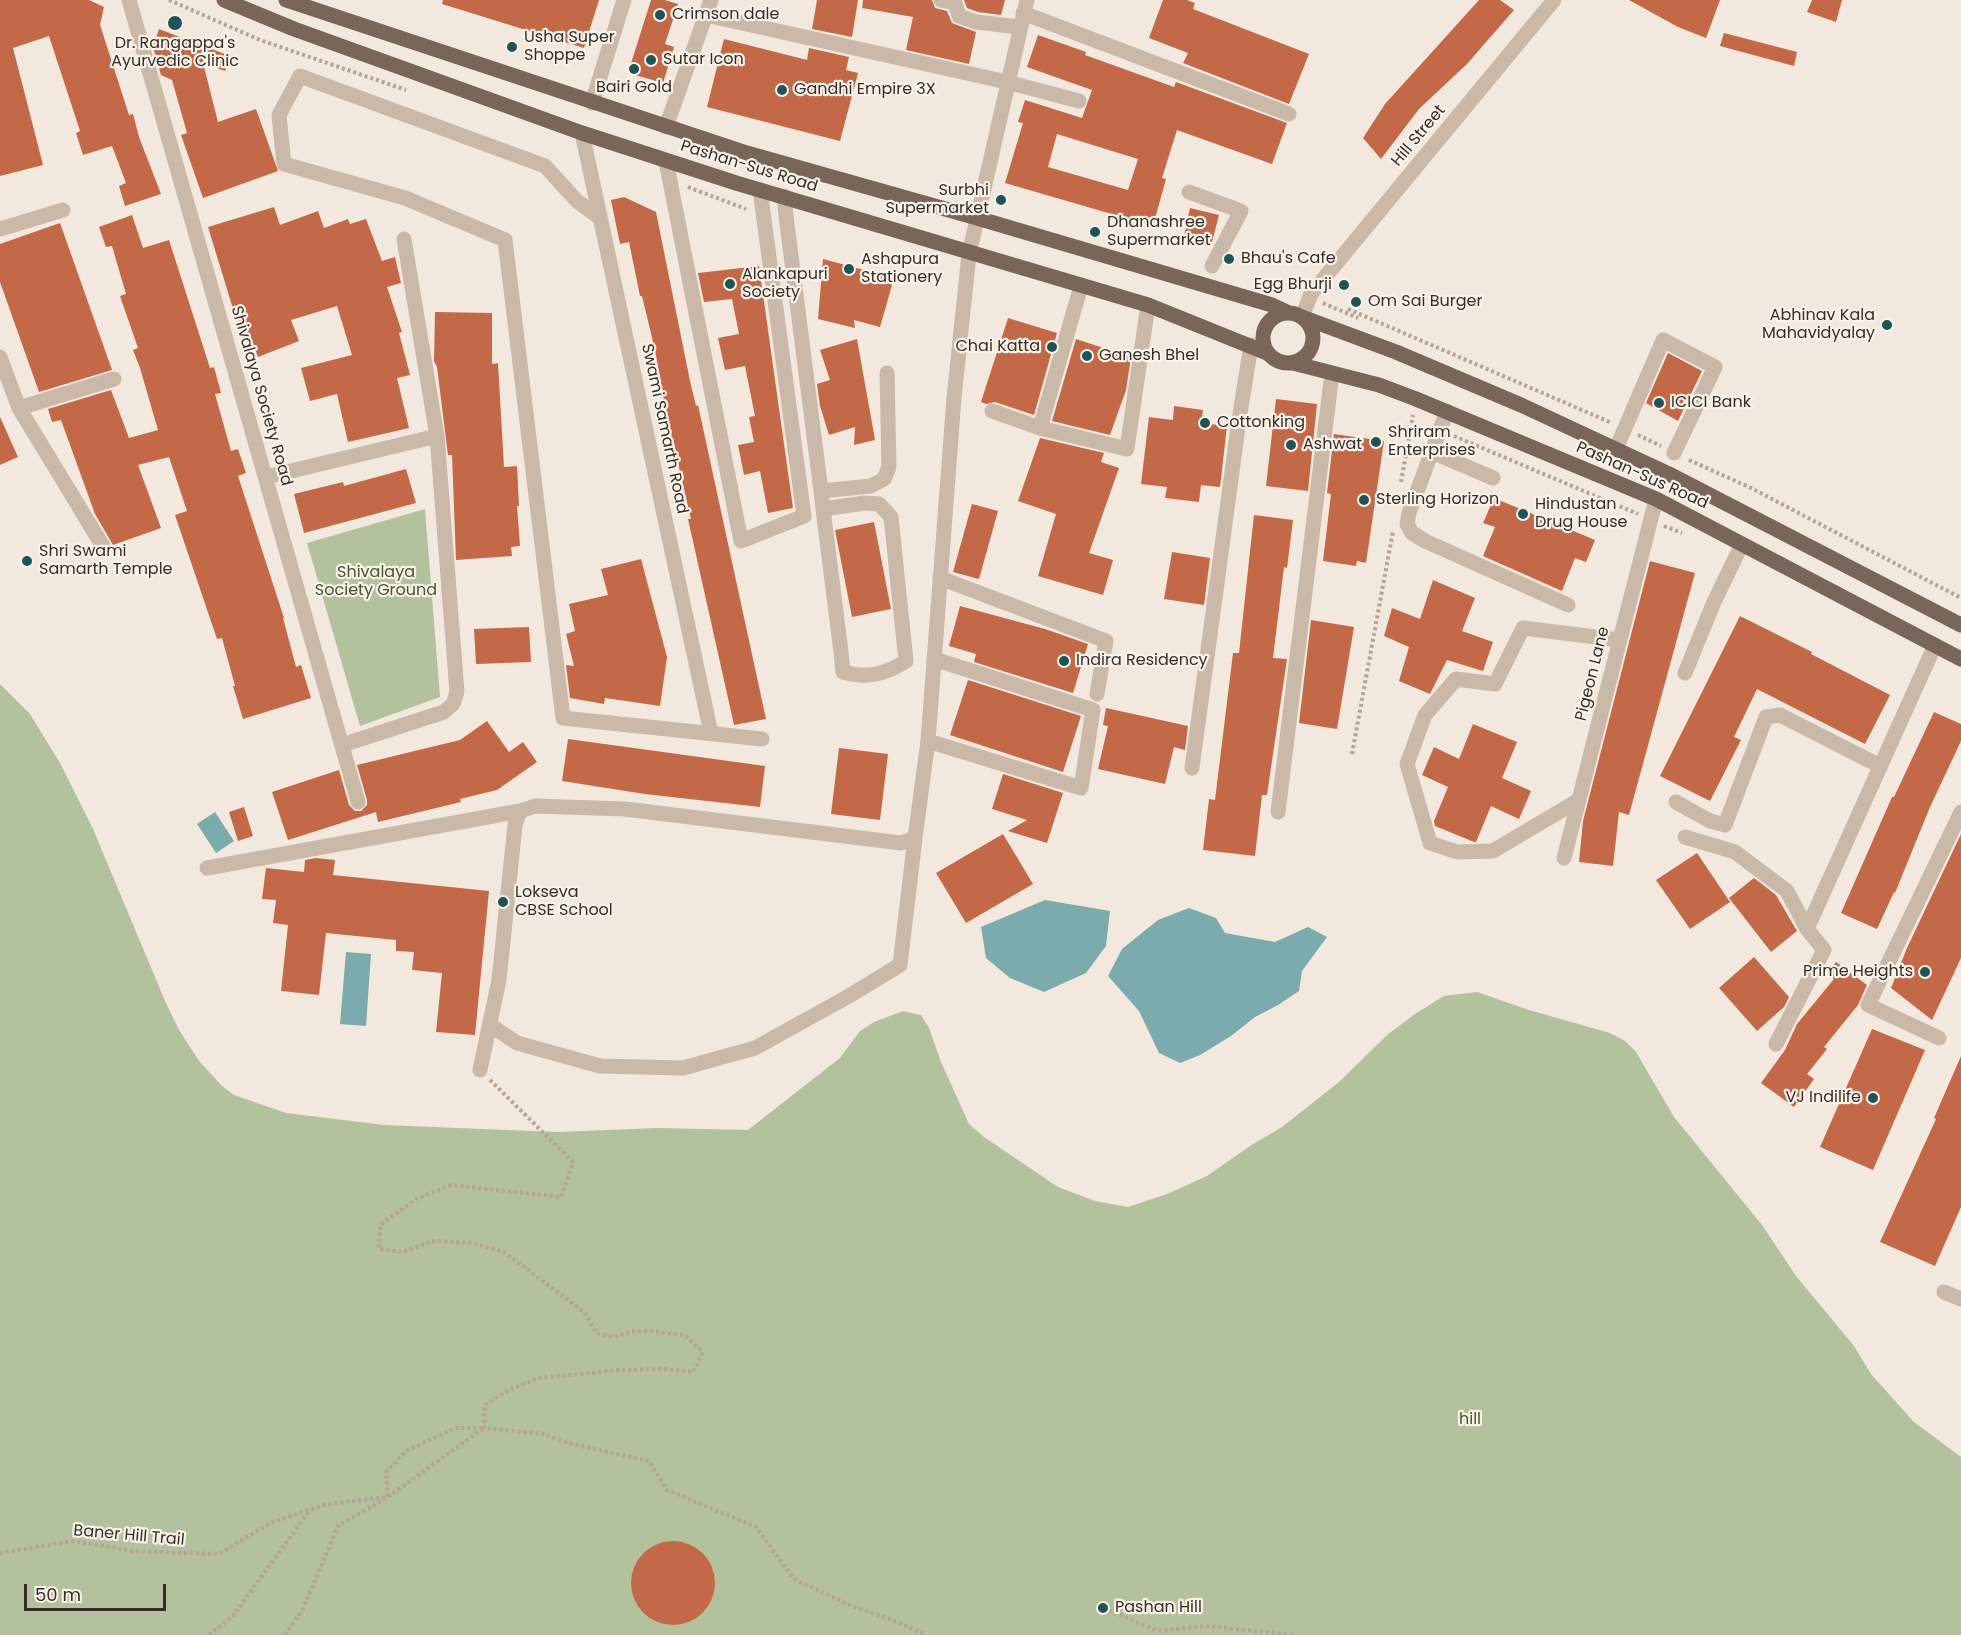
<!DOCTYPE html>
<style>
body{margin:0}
#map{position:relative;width:1961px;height:1635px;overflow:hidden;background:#f2e8dd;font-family:Poppins,sans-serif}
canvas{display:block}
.scale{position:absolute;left:24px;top:1584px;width:142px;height:27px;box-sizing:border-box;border:3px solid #372d28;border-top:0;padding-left:8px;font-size:18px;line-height:21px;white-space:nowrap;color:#372d28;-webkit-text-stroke:4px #f9f2e9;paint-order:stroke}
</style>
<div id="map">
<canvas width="1961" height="1635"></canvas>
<div class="scale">50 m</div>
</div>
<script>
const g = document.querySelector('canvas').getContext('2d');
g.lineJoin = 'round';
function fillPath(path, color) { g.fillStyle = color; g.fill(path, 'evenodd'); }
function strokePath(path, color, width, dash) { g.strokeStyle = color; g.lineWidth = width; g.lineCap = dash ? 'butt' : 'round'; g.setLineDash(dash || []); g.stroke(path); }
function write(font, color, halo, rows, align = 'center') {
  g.font = font + ' Poppins,sans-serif'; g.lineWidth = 4.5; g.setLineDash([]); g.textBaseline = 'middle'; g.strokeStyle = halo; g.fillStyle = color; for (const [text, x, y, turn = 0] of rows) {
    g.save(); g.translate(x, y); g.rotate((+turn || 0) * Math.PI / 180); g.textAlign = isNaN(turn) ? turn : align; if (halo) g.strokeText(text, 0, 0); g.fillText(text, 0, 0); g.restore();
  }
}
const green = new Path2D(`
 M425,509L440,697L360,726L307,543Z
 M0,684L30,714L60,763L93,829L165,1001L179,1030L199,1061L222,1086L234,1095L286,1113L384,1125L557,1132L658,1128L748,1130L840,1058L860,1031L874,1022L903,1011L921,1015L929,1028L941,1062L969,1124L984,1137L1058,1187L1095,1201L1128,1207L1167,1194L1207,1176L1250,1146L1282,1127L1339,1082L1387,1035L1415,1014L1444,996L1477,992L1529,1010L1610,1033L1625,1041L1636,1052L1674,1117L1762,1225L1796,1276L1854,1346L1871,1374L1914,1422L1961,1457V1635H0Z`);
const water = new Path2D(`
 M215,812L234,841L216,853L197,824Z
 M1045,900L1110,911L1106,946L1086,973L1044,992L1010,978L986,958L981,927Z
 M1189,908L1216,918L1225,933L1275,942L1308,927L1327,937L1302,971L1299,991L1278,1005L1255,1017L1231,1036L1200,1055L1180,1063L1159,1053L1139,1011L1108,976L1122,949L1158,920Z
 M346,952L371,954L366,1026L340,1024Z`);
const building = new Path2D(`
 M0,0H89L104,7L100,25L129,115L133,114L139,137L161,194L125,206L119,186L126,183L112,146L83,155L76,133L80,131L49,36L13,48L43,165L0,176Z
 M443,0H599L584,48L442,4Z
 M651,0H665L678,4L665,44L674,47L663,83L628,73Z
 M817,0H858L852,37L812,29Z
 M863,0H932L935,8L947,11L952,23L976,32L969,64L906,50L913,17L862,8Z
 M964,0H1005L1001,15L978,12L967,8Z
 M1163,0H1187L1195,3L1193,9L1309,54L1289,104L1183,63L1188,53L1149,38Z
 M1479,0H1500L1514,10L1467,64L1419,109L1381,159L1363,138L1385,104Z
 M1629,0H1720L1706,38L1678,27Z
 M1812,0H1842L1836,22L1807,12Z
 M159,29L230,56L225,71L203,63L218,122L256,109L278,171L203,198L181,135L187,133L172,80L161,75L153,47Z
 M1724,33L1797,52L1794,66L1720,46Z
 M1038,35L1086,52L1085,55L1174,87L1176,82L1287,123L1272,164L1177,130L1162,178L1166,179L1153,226L1005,183L1023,123L1018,122L1025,100L1082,118L1092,90L1027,67ZM1057,134L1138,159L1128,190L1048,167Z
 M724,39L807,60L809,48L849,57L846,70L858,73L840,141L707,107Z
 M624,197L656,212L690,381L696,406L698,405L766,719L734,725L688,519H691L666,412L655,350L642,296H640L629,242L620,244L611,200Z
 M274,207L280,225L318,211L324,228L348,219L350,224L366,219L382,261L395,257L401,283L387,287L402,332L399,333L410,375L397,378L409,428L348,442L337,394L310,401L301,368L352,355L337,306L291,320L299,341L258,357L249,333L241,335L208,227Z
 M1190,208L1219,215L1212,242L1184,236Z
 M132,215L143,248L169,240L210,368L214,367L221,393L215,394L231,451L238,449L246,473L238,476L284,618H283L296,667L301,665L311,698L243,719L233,686H235L222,638L217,639L175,515L187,511L169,457L138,465L161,528L113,545L95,514L61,420L52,422L48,409L111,390L129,438L158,430L140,368L133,350L138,348L120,296L126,294L112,246L106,247L99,227Z
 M60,223L112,370L39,392L0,282V244Z
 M823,259L894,278L880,327L854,320L855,328L818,319Z
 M759,266L793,508L768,513L760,471L744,475L738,445L754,442L749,417L755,416L745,366L725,370L718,338L739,334L732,299L704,302L698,273Z
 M435,312L492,313V364L498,363L504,467L517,466L519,506H517L520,546L511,547L512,556L456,560L452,455H448L437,367L434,361Z
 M1008,318L1057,333L1034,415L995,402L986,404L981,402Z
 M857,339L875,440L854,445L855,427L829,435L820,406L817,384L830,380L820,350Z
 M1076,339L1131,357L1126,390L1110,435L1052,421Z
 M1668,353L1702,371L1678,421L1646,403Z
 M1276,399L1317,404L1308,491L1266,486Z
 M1174,406L1203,410L1201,423L1227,426L1220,487L1201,485L1199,502L1165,498L1167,487L1141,484L1149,417L1173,420Z
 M0,417L18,457L0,465Z
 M1334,434L1384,441L1366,563L1357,561L1356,566L1323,561L1331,494L1327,493Z
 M1040,438L1104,453L1101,462L1119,468L1089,553L1113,560L1103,595L1038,576L1056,514L1018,501Z
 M406,469L416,503L304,533L294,494L343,482L344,486Z
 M1494,498L1595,540L1586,562L1575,558L1562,591L1483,556L1495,527L1483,523Z
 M972,504L998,511L979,579L953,572Z
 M1254,515L1293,520L1287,568L1284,567L1273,658L1287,659L1267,795H1262L1255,856L1203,850L1209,799L1215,800L1233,653H1239Z
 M874,522L891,609L852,617L835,530Z
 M1172,552L1210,558L1204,605L1164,599Z
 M641,559L667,657L660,706L605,698L604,704L570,698L566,665L574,666L566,634L575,631L569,604L608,595L601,569Z
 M1650,561L1695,573L1629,815L1619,812L1613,866L1579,862L1583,821Z
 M1433,580L1475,598L1462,631L1493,642L1483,671L1447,660L1430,694L1399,681L1409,647L1384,636L1392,608L1420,619Z
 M960,606L1045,629L1088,644L1073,693L974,662L976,654L949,646Z
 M1740,616L1812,652L1811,654L1890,695L1865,744L1757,689L1734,737L1741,740L1710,801L1660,776Z
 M1311,620L1354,627L1337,729L1299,723Z
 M529,627L531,662L476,664L474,629Z
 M968,680L1081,716L1063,772L950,735Z
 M1106,708L1188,726L1185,750L1174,747L1165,784L1098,769L1108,726L1103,725Z
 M1934,712L1961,724V741L1930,807L1895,893L1894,892L1877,929L1841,913L1892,797H1894Z
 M487,721L509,752L523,742L537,762L497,790L460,799L461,802L378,822L376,812L288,840L272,792L339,770L349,805L355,811H361L367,805V800L357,765L460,740Z
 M1473,724L1517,742L1502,778L1531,791L1519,819L1491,806L1476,842H1474L1435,826L1434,821L1448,787L1422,775L1434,747L1459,759Z
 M568,739L765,766L760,807L645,794L562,781Z
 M839,748L888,754L880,820L831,814Z
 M1003,774L1063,793L1047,843L1008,831L1027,820L992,809Z
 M244,807L253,836L238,841L229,812Z
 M1003,834L1033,884L966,923L936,873Z
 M1961,834V958L1932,1020L1891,988L1907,948Z
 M1697,853L1730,902L1690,929L1656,880Z
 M316,858L335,860L333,875L489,891L475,1035L436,1032L442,973L412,970L414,952L396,951V940L326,933L319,995L281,991L288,925L273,923L276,900L262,899L266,868L304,872L305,860Z
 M1754,878L1776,895L1797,931L1771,952L1729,898Z
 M1754,957L1789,997L1784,1007L1757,1031L1719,988Z
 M1836,962L1867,985L1858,1005L1824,1047L1827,1049L1807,1074L1814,1079L1794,1107L1761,1083L1785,1050L1797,1024L1834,979L1828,973Z
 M1872,1029L1925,1050L1873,1170L1820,1147Z
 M1961,1056V1207L1935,1266L1880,1242L1936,1119L1934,1118Z
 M631 1583a42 42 0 1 1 84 0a42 42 0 1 1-84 0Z`);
const path = new Path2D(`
 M169,0L260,40L406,90
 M688,187L746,209
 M1323,303L1358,318
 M1348,309L1612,423
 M1638,435L1661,446
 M1454,436L1638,514
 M1689,460L1751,488L1961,598
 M1401,482L1413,415
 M1664,526L1682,533
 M1352,754L1393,531
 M490,1080L573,1162L561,1197L451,1185L416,1199L380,1225L379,1249L403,1252L432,1241L472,1243L504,1252L584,1312L597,1333L614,1337L629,1332L650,1331L684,1335L703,1352L693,1372L665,1369L620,1370L539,1378L508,1390L485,1405L484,1428L544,1434L567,1443L649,1461L667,1490L756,1527L794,1579L852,1606L900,1623L926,1635
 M0,1553L74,1541L133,1551L219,1554L270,1523L328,1504L388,1497L484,1428
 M1103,1608L1158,1631L1206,1626L1294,1635
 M209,1635L233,1616L310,1510
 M285,1635L303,1609L338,1526L388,1497L386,1472L406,1451L456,1428H483`);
const minor = new Path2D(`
 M129,0L358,802
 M941,0L955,3L959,16L976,22L1019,27
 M1023,13L1289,114
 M706,15L1007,82L1079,101
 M592,103L624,0
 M666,127L711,0
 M582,133L711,733
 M666,161L741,541L804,516L760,190
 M1189,192L1241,211L1212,266
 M784,196L787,224L821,491L823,509L841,652L843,672C867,679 886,674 906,661L891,517L879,504L865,503L823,509
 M600,218L577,201L545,166L300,76L279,115L284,164L405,198L505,240L563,718L762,739
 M0,229L63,210
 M1302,317L1311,294L1554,0
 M0,357L19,408L104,548
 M19,408L114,379
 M992,411L1040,428L1127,449L1148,305
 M1447,411L1409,513L1407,524L1412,533L1425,541L1568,605
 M1040,428L1081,286
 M1616,449L1663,340L1715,367L1674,453
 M1432,452L1493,478
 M266,477L437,436
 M821,491L871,486L884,479L889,467L887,373
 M940,578L1106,641L1097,694
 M1685,673L1714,602L1742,544
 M928,741L1081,788L1093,710L934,659
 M342,745L444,712L453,704L457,692L437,436L404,239
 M1192,768L1239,420L1251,345
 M1579,800L1493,851L1457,852L1430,843L1407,764L1425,715L1456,679L1495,684L1523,628L1620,640
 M1676,802L1710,821L1725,825L1766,717L1780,715L1880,766
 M1278,812L1332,373
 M1685,837L1735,852L1787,891L1807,929L1824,950L1776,1044
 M1564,858L1656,499
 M207,868L520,811
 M1807,929L1935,645
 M490,1025L517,1043L600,1066L683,1068L755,1048L849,996L900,965L915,838
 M1939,1038L1868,1005L1961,812
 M480,1070L499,980L515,825L520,811L535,806L625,809L901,843L915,838L928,741L954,398L969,254L1027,0
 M1944,1292L1961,1299`);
const major = new Path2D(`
 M224,0L294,29L582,133L736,183L1148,305L1267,353
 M286,0L747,153L977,218L1272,305L1289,313
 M1263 338a25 25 0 1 1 50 0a25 25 0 1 1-50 0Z
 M1302,317L1396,352L1521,405L1669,474L1961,625
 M1293,363L1379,385L1416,399L1656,499L1961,659`);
const markers = [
 [660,15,6,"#1e5358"],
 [175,23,8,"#1e5358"],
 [512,47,6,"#1e5358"],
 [651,60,6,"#1e5358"],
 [634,69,6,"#1e5358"],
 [782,90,6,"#1e5358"],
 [1001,200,6,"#1e5358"],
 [1095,232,6,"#1e5358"],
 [1229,259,6,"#1e5358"],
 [849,269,6,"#1e5358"],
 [730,284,6,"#1e5358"],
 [1344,285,6,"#1e5358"],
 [1356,302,6,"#1e5358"],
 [1887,325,6,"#1e5358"],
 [1052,347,6,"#1e5358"],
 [1087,356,6,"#1e5358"],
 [1659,403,6,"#1e5358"],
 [1205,423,6,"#1e5358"],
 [1376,442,6,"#1e5358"],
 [1291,445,6,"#1e5358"],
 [1364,500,6,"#1e5358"],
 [1523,514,6,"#1e5358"],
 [27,561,6,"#1e5358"],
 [1064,661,6,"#1e5358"],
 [503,902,6,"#1e5358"],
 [1925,972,6,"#1e5358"],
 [1873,1098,6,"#1e5358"],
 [1103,1608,6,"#1e5358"]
];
const poiNames = [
 ["Crimson dale",672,15],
 ["Usha Super",524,38],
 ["Shoppe",524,56],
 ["Dr. Rangappa's",175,44,"center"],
 ["Ayurvedic Clinic",175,62,"center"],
 ["Sutar Icon",663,60],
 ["Bairi Gold",634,88,"center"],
 ["Gandhi Empire 3X",794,90],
 ["Surbhi",989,191,"right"],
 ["Supermarket",989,209,"right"],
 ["Dhanashree",1107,223],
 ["Supermarket",1107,241],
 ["Bhau's Cafe",1241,259],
 ["Ashapura",861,260],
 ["Stationery",861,278],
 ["Alankapuri",742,275],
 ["Society",742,293],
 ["Egg Bhurji",1332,285,"right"],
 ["Om Sai Burger",1368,302],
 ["Abhinav Kala",1875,316,"right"],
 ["Mahavidyalay",1875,334,"right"],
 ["Chai Katta",1040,347,"right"],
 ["Ganesh Bhel",1099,356],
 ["ICICI Bank",1671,403],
 ["Cottonking",1217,423],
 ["Shriram",1388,433],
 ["Enterprises",1388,451],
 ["Ashwat",1303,445],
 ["Sterling Horizon",1376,500],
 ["Hindustan",1535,505],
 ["Drug House",1535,523],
 ["Shri Swami",39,552],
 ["Samarth Temple",39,570],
 ["Indira Residency",1076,661],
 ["Lokseva",515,893],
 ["CBSE School",515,911],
 ["Prime Heights",1913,972,"right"],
 ["VJ Indilife",1861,1098,"right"],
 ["Pashan Hill",1115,1608]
];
const streetNames = [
 ["Hill Street",1419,136,-50],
 ["Pashan-Sus Road",749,167,17],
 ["Shivalaya Society Road",261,396,74],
 ["Swami Samarth Road",664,429,78],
 ["Pashan-Sus Road",1642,476,24],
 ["Pigeon Lane",1593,674,-76],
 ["Baner Hill Trail",129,1536,5]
];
const parkNames = [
 ["Shivalaya",376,573],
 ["Society Ground",376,591],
 ["hill",1470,1420]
];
fillPath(green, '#b4c19d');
fillPath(water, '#7cabae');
fillPath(building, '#c46948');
strokePath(path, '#b6a393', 4, [3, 3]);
strokePath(minor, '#cab8a8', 15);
strokePath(major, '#79655a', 15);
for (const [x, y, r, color] of markers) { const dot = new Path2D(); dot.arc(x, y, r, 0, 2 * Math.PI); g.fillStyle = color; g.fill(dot); strokePath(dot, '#f9f2e9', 2); }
write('16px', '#372d28', '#f9f2e9', poiNames, 'left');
write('16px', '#372d28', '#f9f2e9', streetNames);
write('16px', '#45552d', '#f9f2e9', parkNames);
</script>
